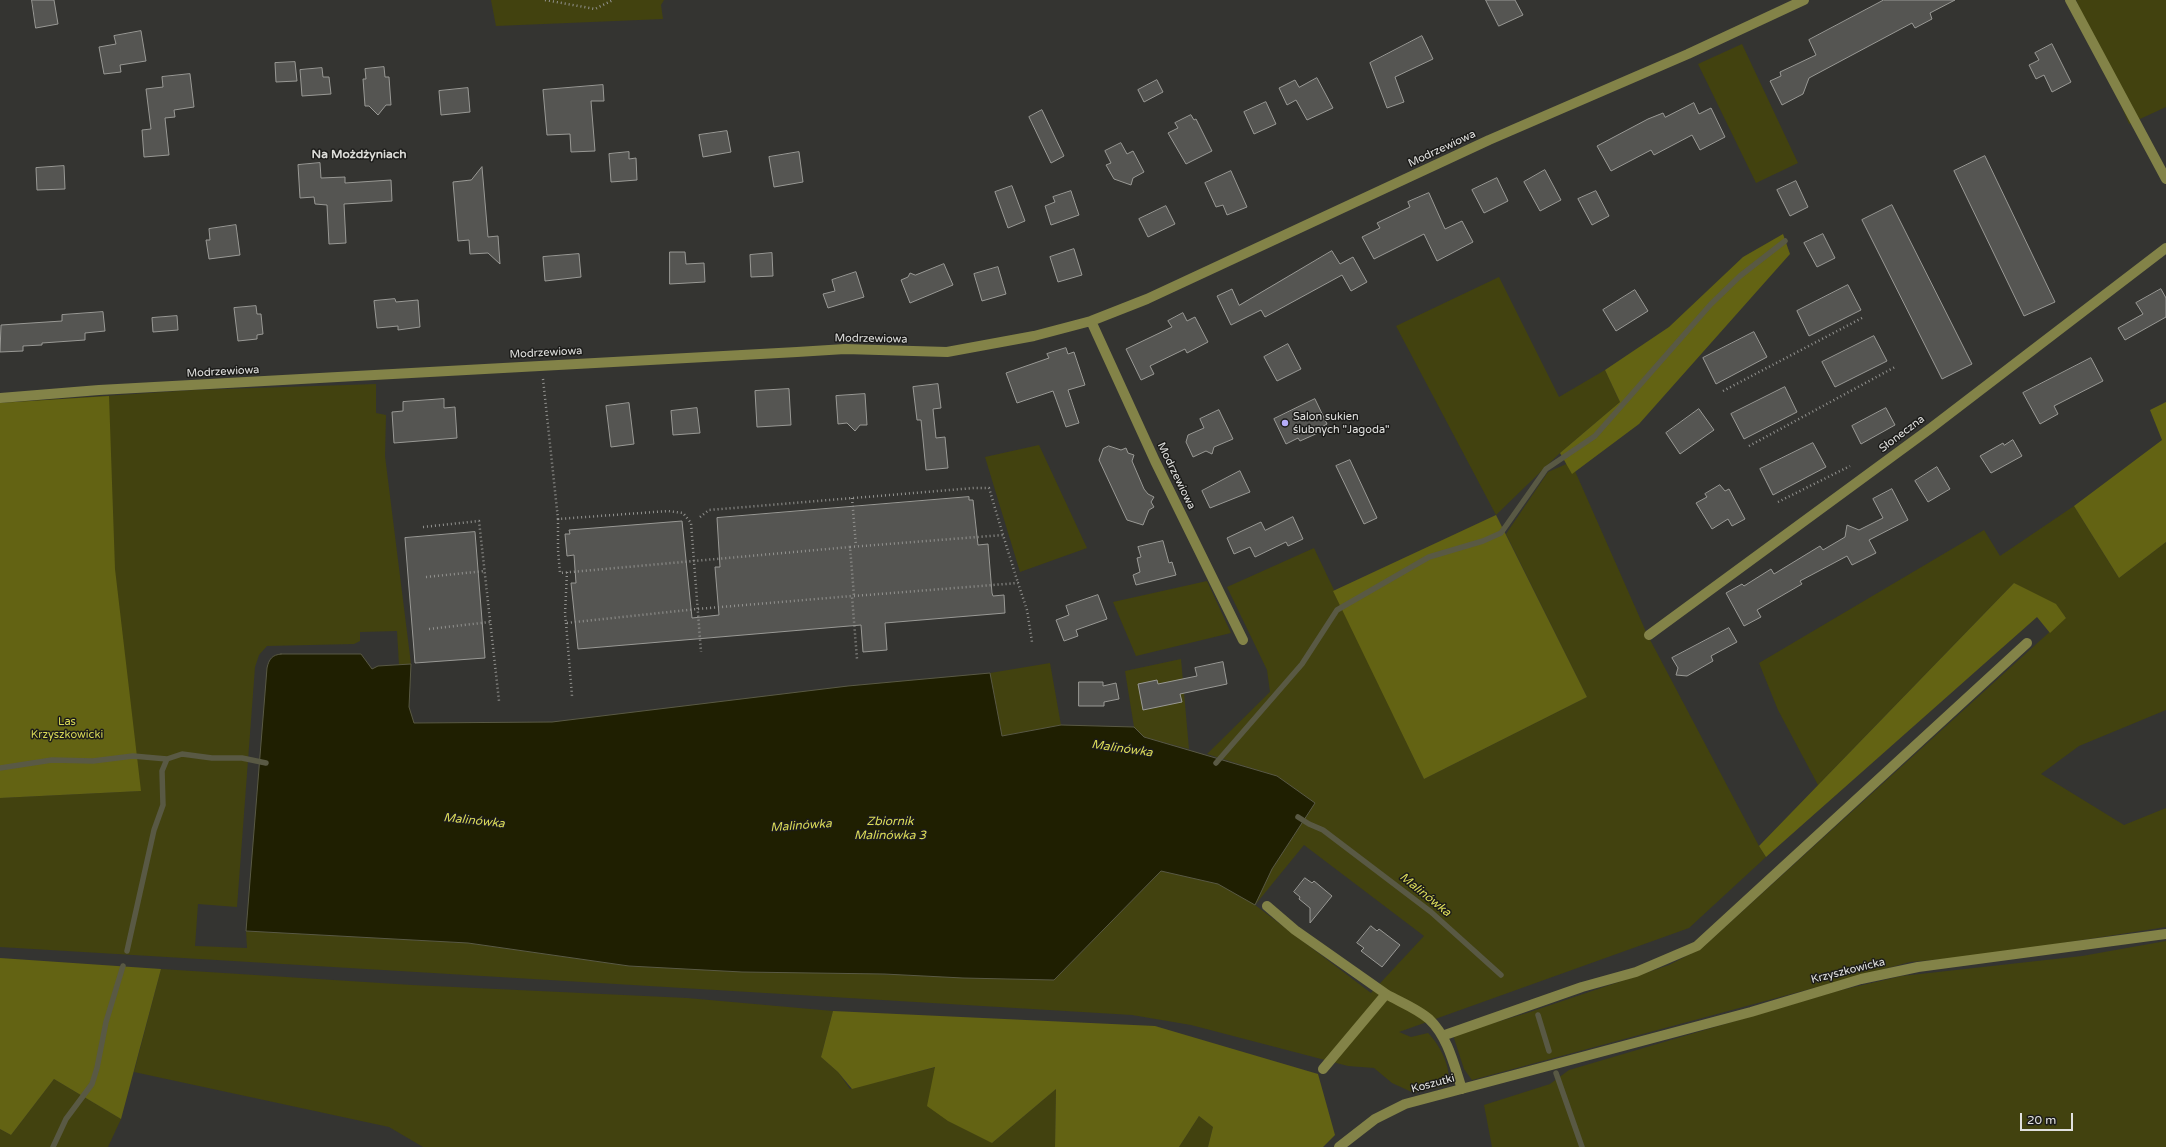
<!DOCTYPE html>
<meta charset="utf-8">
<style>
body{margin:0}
#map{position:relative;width:2166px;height:1147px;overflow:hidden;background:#343431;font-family:"Varela Round",sans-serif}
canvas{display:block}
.scale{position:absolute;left:2020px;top:1113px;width:53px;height:18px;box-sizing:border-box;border:2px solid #e1e1df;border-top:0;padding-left:5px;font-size:12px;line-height:14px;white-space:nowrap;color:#e1e1df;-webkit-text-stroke:3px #1c1c1a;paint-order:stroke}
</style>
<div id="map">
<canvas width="2166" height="1147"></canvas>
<div class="scale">20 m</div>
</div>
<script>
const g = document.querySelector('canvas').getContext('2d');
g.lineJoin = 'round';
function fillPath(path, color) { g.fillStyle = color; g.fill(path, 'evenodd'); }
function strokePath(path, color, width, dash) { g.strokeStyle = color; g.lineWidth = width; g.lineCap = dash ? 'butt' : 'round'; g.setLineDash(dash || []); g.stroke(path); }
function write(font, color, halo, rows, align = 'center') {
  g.font = font + ' "Varela Round",sans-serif'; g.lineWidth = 3; g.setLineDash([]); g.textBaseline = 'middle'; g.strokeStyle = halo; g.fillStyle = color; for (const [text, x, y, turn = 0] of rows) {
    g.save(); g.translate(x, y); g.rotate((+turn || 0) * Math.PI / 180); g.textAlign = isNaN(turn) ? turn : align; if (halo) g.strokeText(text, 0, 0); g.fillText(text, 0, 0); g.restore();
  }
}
const green = new Path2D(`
 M491,0H664L661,5L663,19L496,26Z
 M2076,0H2166V107L2129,124Z
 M1742,44L1798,163L1756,183L1698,64Z
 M1499,277L1559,397L1605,370L1620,402L1560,453L1496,515L1396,326Z
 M376,384V413L386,415L385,456L411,664L399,665L397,631L360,632V641L354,644L267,646L259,655L255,667L237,907L198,904L195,946L247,948L246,931L468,943L629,966L1054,980L1161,871L1218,884L1255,904L1272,869L1315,803L1277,776L1207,754L1270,692L1267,670L1227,587L1314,548L1424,779L1587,697L1506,534L1548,472L1571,462L1647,634L1759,846L1766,857L1689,928L1399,1032L1411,1037L1428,1033C1440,1045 1452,1068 1448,1085L1414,1093L1392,1083L1374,1068L1348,1066L1191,1025L1132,1015L0,947V798L140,791L0,403L194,390ZM1304,845L1424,936L1371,993L1255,905Z
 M1039,445L1087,548L1020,572L985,457Z
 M2074,506L2119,578L2166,542V710L2079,746L2041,774L2124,825L2166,808V927L1986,955L1910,962L1472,1080L1464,1069L1453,1035L1527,1013L1669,965L1702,948L2066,617L2014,583L1818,785L1778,710L1759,663L1984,530L2000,556Z
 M1207,581L1231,633L1136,656L1113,602Z
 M1181,659L1189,749L1144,737L1134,727L1125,671Z
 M1050,663L1061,725L1002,736L990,673Z
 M2166,941V1147H1492L1484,1105L1550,1084L1569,1070L1837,991L1902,976L2082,956Z
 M161,969L412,985L687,998L833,1011L821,1057L838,1072L850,1089L936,1067L992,1143L1056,1089L1055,1147H423L389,1127L134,1072Z
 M54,1079L121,1119L108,1147H0V1129L11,1135Z
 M1199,1116L1213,1127L1208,1147H1179Z`);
const forest = new Path2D(`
 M1783,234L1790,254L1639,424L1572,474L1560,453L1620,402L1605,370L1669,327L1743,257Z
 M109,396L115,569L141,791L0,798V403Z
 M2166,402V542L2119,578L2074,506L2162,440L2150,410Z
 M1496,515L1587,697L1424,779L1333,591Z
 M2014,583L2056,604L2066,618L2050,633L2037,617L1766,857L1759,846Z
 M0,958L161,969L121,1119L54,1079L11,1135L0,1129Z
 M833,1011L1155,1026L1318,1074L1335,1135L1323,1147H1208L1213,1127L1199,1116L1179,1147H1055L1056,1089L992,1143L948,1121L927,1106L935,1067L852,1089L838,1072L821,1057Z`);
const water = new Path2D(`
 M281,654H361L372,669L378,666L411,664L409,707L414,723L552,722L848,686L990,673L1002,736L1061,725L1134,727L1144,737L1277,776L1315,803L1272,869L1255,905L1218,884L1161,871L1054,980L963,978L884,974L742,972L629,966L468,943L246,931L267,668C269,659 272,655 281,654Z`);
const stream = new Path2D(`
 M1216,763L1302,664L1337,610L1429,557L1483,541L1501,533L1546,469L1595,436L1711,304L1740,276L1785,241
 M0,768L52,760L93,761L133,756L167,759L182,754L212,758H242L266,763
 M1298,817L1309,824L1323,830L1431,912L1501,975
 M127,951L154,830L163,805L162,771L167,759
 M1538,1015L1549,1051
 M1556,1073L1582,1147
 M53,1147L66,1119L92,1084L97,1068L106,1022L123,966`);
const building = new Path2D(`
 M32,0H54L58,24L36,28Z
 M1486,0H1515L1523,15L1499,26Z
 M1884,0H1955L1930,13L1932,19L1915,28L1912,23L1809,78L1803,94L1782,105L1770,81L1781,76L1780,72L1816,55L1809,40Z
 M141,31L146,61L120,65L121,72L104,74L99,47L116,44L114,36Z
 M1422,36L1433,59L1395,77L1404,102L1387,108L1370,63Z
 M2052,44L2071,82L2052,92L2044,75L2036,79L2029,65L2039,60L2035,53Z
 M295,62L297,81L276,82L275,63Z
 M384,67L385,77H389L391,105H386L378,115L369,106H365L363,79H366L365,69Z
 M322,68L323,77H329L331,94L302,96L300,70Z
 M190,74L194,107L174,110L175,117L165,118L169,155L144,157L142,130L151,129L146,89L163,87L162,77Z
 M1317,78L1333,108L1307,120L1296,100L1287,105L1279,88L1295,80L1299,87Z
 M1157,80L1163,92L1144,102L1138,90Z
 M603,85L604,101H591L595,151L571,152L570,134L547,135L543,90Z
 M468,88L470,112L441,115L439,91Z
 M1266,102L1276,124L1254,134L1244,112Z
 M1694,103L1699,114L1711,108L1725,137L1700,150L1692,135L1654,155L1651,150L1611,171L1597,146L1648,119L1663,113L1665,117Z
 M1042,110L1064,156L1051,163L1029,117Z
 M1191,115L1194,120L1196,119L1212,151L1186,164L1168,133L1178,128L1175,123Z
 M727,131L731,152L703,157L699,135Z
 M1121,143L1127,154L1133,151L1144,172L1133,178L1131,185L1114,179L1106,165L1111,163L1105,151Z
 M629,152V159L636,158L637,180L611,182L609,154Z
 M799,152L803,182L774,187L769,157Z
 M1985,156L2055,302L2024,316L1954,171Z
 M320,163L321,178L345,177V183L391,180L392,201L344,204L346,243L329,244L327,205L315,204L314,197L300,198L298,165Z
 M64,166L65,189L37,190L36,168Z
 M482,167L488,237L498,236L500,264L488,253L470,254L469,240L458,241L453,182L471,180Z
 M1545,170L1561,200L1540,211L1524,182Z
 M1231,171L1247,207L1227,215L1223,205L1216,207L1205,183Z
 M1497,178L1508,201L1484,213L1472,190Z
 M1796,181L1808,207L1790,216L1777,190Z
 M1012,186L1025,221L1008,228L995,192Z
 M1071,191L1079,215L1051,225L1045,206L1055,202L1053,197Z
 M1596,191L1609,216L1592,225L1578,199Z
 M1429,193L1445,229L1462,221L1473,242L1437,261L1424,234L1374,259L1362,237L1380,228L1377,223L1410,207L1408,202Z
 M1892,205L1972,364L1942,379L1862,220Z
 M1166,206L1175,224L1148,237L1139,219Z
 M236,225L240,255L209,259L206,240H210L209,229Z
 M1823,234L1835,258L1817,267L1804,243Z
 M1074,249L1082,275L1058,282L1050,257Z
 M1332,251L1340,264L1353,257L1367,282L1351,291L1342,275L1265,317L1261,310L1231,325L1217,296L1232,289L1239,305Z
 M670,252H685L686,264L704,263L705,282L670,284Z
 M772,253L773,276L751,277L750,255Z
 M579,254L581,277L545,281L543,257Z
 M944,264L953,285L910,303L901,280L908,277L910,273L915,275Z
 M998,267L1006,294L982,301L974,274Z
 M856,272L864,297L828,308L823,294L835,291L832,280Z
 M1848,285L1861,310L1809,336L1797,311Z
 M2161,289L2166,298V317L2125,340L2118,328L2143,314L2136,303Z
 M1635,290L1648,311L1616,331L1603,310Z
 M395,299L396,302L418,300L420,327L398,330V326L377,328L374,301Z
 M256,306L257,314H261L263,334L257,335V339L238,341L234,308Z
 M103,312L105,331L85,333V340L42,343V345L23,346V351L0,352L1,325L62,321V315Z
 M1183,313L1187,321L1195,317L1208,342L1187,353L1185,349L1150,366L1154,374L1141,380L1126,349L1172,327L1168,321Z
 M177,316L178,330L153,332L152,318Z
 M1754,332L1767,357L1716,384L1703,358Z
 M1874,336L1887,361L1835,387L1822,362Z
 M1288,344L1301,369L1277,381L1264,357Z
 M1066,348L1068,354L1074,352L1085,385L1068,390L1079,423L1066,427L1053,391L1017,403L1006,373L1049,358L1047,354Z
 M2091,358L2103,381L2054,406L2058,414L2040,424L2023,393Z
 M938,384L941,408L933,409L936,438L945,437L948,468L926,470L921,420H917L913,387Z
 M1785,387L1797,412L1744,439L1731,414Z
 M789,389L791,425L757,427L755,391Z
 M865,394L867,425H860L855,431L847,423L838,424L836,396Z
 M444,399V408L455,407L457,438L394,443L392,412L403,411V402Z
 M1315,399L1327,424L1316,430L1318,433L1300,441L1298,438L1286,444L1274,419Z
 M629,403L634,444L611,447L606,406Z
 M697,408L700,433L673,435L671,411Z
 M1886,408L1895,425L1861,444L1852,426Z
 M1699,409L1714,430L1680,454L1666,433Z
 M1219,410L1233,439L1214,447L1212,454L1206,451L1193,457L1186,442L1188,435L1204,428L1200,419Z
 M2013,440L2022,456L1991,473L1980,456L2003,443L2004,445Z
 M1813,443L1826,467L1773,495L1760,469Z
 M1109,446L1121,450L1126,448L1128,453L1134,455L1132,461L1144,489L1148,494L1154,497L1151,502L1154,507L1149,510L1143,525L1127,520L1099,460L1103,449Z
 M1350,460L1377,518L1364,524L1336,466Z
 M1937,467L1950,489L1928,502L1915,481Z
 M1240,471L1250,492L1210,508L1202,491Z
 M1720,485L1725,491L1729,489L1745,519L1732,526L1728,519L1712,529L1696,503L1707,497L1705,494Z
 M1892,489L1908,520L1869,540L1876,553L1852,565L1847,556L1800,581L1802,584L1757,610L1761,617L1744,626L1726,593L1742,584L1744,586L1771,569L1774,574L1820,546L1823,550L1845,537L1847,525L1859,530L1883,518L1873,499Z
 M969,497V500H973L978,545L988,544L992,593L993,596L1004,595L1005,613L885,623L887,650L863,652L861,625L578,649L571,583H576L574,555L567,556L565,534H570L569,530L682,521L692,618L719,615L715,567H720L717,518Z
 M1293,517L1303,539L1288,546L1286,542L1255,557L1250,547L1234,554L1227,538L1261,522L1265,530Z
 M475,532L485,658L415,663L405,538Z
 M1163,541L1169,563L1172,562L1176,575L1136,585L1133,575L1140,572L1137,558L1141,557L1138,547Z
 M1098,595L1107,619L1076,630L1078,636L1064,641L1056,620L1069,615L1066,606Z
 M1729,628L1737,642L1711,656L1713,661L1687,676L1676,675L1678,668L1672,658Z
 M1223,662L1227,684L1180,694L1182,702L1143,710L1138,684L1157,680L1158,684L1197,676L1195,668Z
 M1079,682H1103V686L1116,683L1119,699L1104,702V706H1079Z
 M1305,878L1312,883L1314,881L1332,896L1310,923V908L1299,899L1300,897L1294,892Z
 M1371,926L1377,931L1379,929L1400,945L1382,967L1361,951L1364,948L1357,943Z`);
const path = new Path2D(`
 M545,0L595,9L613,0
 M543,379L558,519L668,511L683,513L691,523L701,652
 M1723,391L1862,318
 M1749,446L1895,367
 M852,498L856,546
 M1778,502L1850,466
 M700,517L709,510L974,488H989L1003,535
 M558,519V550L560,573L850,547L854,596
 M423,527L479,521L499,701
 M850,547L1003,535L1018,583
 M567,572L565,614L566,623L697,609L852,596L857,659
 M426,577L485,571
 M854,596L1018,583L1027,610L1032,642
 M566,623L572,696
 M429,629L490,622`);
const minor = new Path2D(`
 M2070,0L2166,179
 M1091,321L1155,461L1243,640
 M0,398L99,390L797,352L845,349L947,352L1034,336L1091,321L1147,299L1489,140L1688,54L1804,0
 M1649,635L1931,428L2166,248
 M1267,906L1295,930L1386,994L1323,1069
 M1386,994C1400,1002 1418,1009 1429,1019C1448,1037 1454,1065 1462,1089
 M1442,1036L1582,987L1636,972L1697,946L2027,643
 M1339,1147L1375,1119L1405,1104L1751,1012L1861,979L1918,967L2166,934`);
const markers = [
 [1285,423,4,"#b5acf8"]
];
const streetNames = [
 ["Modrzewiowa",1442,149,-25],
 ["Modrzewiowa",871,339,1],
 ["Modrzewiowa",546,353,-3],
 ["Modrzewiowa",223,372,-3],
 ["Słoneczna",1902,434,-37],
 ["Modrzewiowa",1176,476,64],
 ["Krzyszkowicka",1848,971,-14],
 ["Koszutki",1433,1084,-15]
];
const poiNames = [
 ["Salon sukien",1293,417],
 ["ślubnych \"Jagoda\"",1293,430]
];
const parkNames = [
 ["Las",67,722],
 ["Krzyszkowicki",67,735]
];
const neighbourhoodNames = [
 ["Na Możdżyniach",359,155]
];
const waterNames = [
 ["Malinówka",1122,749,8],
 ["Malinówka",474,821,6],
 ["Zbiornik",890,822],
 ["Malinówka 3",890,836],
 ["Malinówka",801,826,-4],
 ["Malinówka",1425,895,39]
];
fillPath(green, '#42420f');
fillPath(forest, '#636313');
fillPath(water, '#1f1f01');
strokePath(water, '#595944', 1);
strokePath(stream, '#595944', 5.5);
fillPath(building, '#555552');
strokePath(building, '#999995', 1);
strokePath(path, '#939390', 2.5, [1, 3]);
strokePath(minor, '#838348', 10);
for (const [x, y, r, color] of markers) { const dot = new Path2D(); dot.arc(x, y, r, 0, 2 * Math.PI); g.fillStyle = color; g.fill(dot); strokePath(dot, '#1c1c1a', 1.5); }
write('11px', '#e1e1df', '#1c1c1a', streetNames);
write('11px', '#e1e1df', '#1c1c1a', poiNames, 'left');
write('11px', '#d8d855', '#1c1c1a', parkNames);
write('bold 12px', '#dcdcd8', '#1c1c1a', neighbourhoodNames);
write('italic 12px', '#dbdb58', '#1c1c1a', waterNames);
</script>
